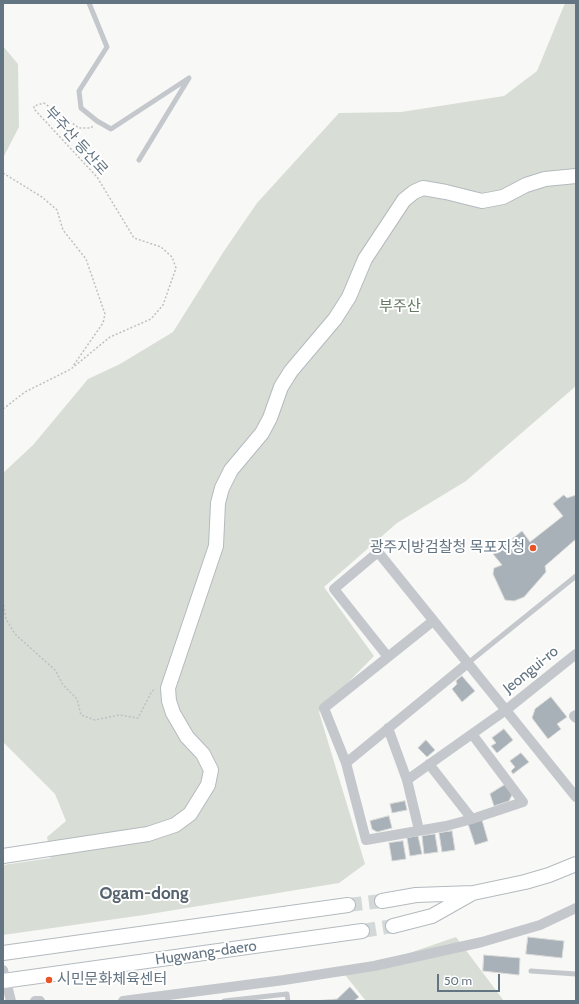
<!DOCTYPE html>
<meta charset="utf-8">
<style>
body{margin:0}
#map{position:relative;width:579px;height:1004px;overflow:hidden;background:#f8f9f6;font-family:Cabin,sans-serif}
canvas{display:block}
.frame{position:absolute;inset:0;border:4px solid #637482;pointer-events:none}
.scale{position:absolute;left:437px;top:974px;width:63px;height:18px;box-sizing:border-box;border:2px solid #637482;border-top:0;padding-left:5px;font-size:12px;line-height:14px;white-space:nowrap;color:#637482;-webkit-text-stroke:3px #fff;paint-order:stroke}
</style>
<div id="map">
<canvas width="579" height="1004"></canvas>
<div class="frame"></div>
<div class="scale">50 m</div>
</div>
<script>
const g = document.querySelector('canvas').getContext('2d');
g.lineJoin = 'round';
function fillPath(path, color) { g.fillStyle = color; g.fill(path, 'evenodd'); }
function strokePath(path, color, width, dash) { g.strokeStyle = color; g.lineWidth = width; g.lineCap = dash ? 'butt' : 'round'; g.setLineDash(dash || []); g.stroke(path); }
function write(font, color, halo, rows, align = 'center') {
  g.font = font + ' Cabin,"Noto Sans KR",sans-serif'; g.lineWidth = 4; g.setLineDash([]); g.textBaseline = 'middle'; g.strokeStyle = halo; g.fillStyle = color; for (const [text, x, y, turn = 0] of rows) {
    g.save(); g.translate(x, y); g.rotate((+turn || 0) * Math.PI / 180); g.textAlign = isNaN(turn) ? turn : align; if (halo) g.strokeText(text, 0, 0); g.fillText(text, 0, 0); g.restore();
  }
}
const green = new Path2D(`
 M565,3H576V386L466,481L397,523L324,587L374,656L319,712L365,864L339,883L144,915L3,935V865L51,858L47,837L66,821L55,794L3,742V473L33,445L88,379L120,364L173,332L224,251L257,203L339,113L401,112L504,96L537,71Z
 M3,46L18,64L19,127L3,158Z
 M456,937L504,1001H366L345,975Z`);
const building = new Path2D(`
 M564,495L567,498L576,495V539L545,566L546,572L524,597L514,601L505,600L493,574L494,568L502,565L493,554L522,531L530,542L563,516L553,504Z
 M462,676L475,691L462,702L452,689L457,684L456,681Z
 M551,697L567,717L557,724L561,729L548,739L532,718L535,709Z
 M504,729L513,740L497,753L491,746L496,743L492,738Z
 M426,740L435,750L427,757L418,748Z
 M521,753L529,762L513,774L511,771L515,767L510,761Z
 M506,784L512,795L509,801L494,806L490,794Z
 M405,801L407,810L392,813L390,804Z
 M389,816L392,828L377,832L372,829L370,821Z
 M482,820L488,841L475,845L468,824Z
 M452,831L455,850L442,852L439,833Z
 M435,834L438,852L424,854L422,836Z
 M418,836L422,854L410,856L407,838Z
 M403,841L406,859L392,861L389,843Z
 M528,937L564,941L562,958L526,954Z
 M484,955L520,958L519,975L483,971Z
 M350,987L359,997L354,1001H314L337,999Z`);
const secondaryTunnel = new Path2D(`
 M348,905L382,901
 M362,931L393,926`);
const path = new Path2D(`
 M3,173L42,197L57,210L63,230L86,259L105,314L103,323L73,366
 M3,409L25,392L71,369L110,337L151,319L163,305L176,268L172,257L161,247L134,238L97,177L34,109V106L44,103L79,128H91L93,126
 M3,601L6,619L15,634L55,670L63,685L77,699L81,715L95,720L119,715L138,718L152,691L156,689`);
const lane = new Path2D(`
 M89,3L107,47L79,91L81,108L97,121L111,129L189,78L139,160
 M468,663L576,576
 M531,971L576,974
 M224,1001L287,994L288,1001`);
const street = new Path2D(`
 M576,654L506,710L472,734L523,802L472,819L446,826L366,840L346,763L324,708L388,657L334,589L378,552C444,634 510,715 576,797
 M388,657L433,621
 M576,715L574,716L576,718
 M388,728L407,780L419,830
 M346,763L468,663
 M429,764L472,819
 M407,780L472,734
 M3,970L11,1001
 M35,1001H40
 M123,1001L284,980L374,966L482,942L540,925L576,908`);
const secondary = new Path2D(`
 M3,856L148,834L175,825L190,814L208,785L211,770L203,754L187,737L173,713L169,701L168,688L216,546L218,503L222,488L231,470L262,433L270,418L281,387L291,371L335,319L349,297L365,259L404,200L414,192L423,188L446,192L482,201L503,197L526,185L545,179L576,176
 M382,901L416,895L473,893L525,882L549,875L576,864
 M393,926L432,916L471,894
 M3,953L348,905
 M3,981L362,931`);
const markers = [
 [533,548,4,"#e85426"],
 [49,980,4,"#e85426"]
];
const streetNames = [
 ["부주산 등산로",76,141,48],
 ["Jeongui-ro",531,670,-39],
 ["Hugwang-daero",206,953,-8]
];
const parkNames = [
 ["부주산",400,307]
];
const poiNames = [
 ["광주지방검찰청 목포지청",525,548],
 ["시민문화체육센터",57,980,"left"]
];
const quarterNames = [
 ["Ogam-dong",144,894]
];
fillPath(green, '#d8ded5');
fillPath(building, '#a8b1b8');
strokePath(building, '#dadad8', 1);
strokePath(secondaryTunnel, '#d3d8d9', 14, [14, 7]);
strokePath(secondary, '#b4babf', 16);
strokePath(path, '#bec0c3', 1.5, [2, 2]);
strokePath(lane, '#c4c8cc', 5);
strokePath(street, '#c4c8cc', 10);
strokePath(secondary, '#fff', 14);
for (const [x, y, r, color] of markers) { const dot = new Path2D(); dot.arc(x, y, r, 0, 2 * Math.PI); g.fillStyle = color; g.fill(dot); strokePath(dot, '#fff', 1.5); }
write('15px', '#637482', '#fff', streetNames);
write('15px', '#667a62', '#fff', parkNames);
write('15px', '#637482', '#fff', poiNames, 'right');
write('bold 17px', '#55626d', '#fff', quarterNames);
</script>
